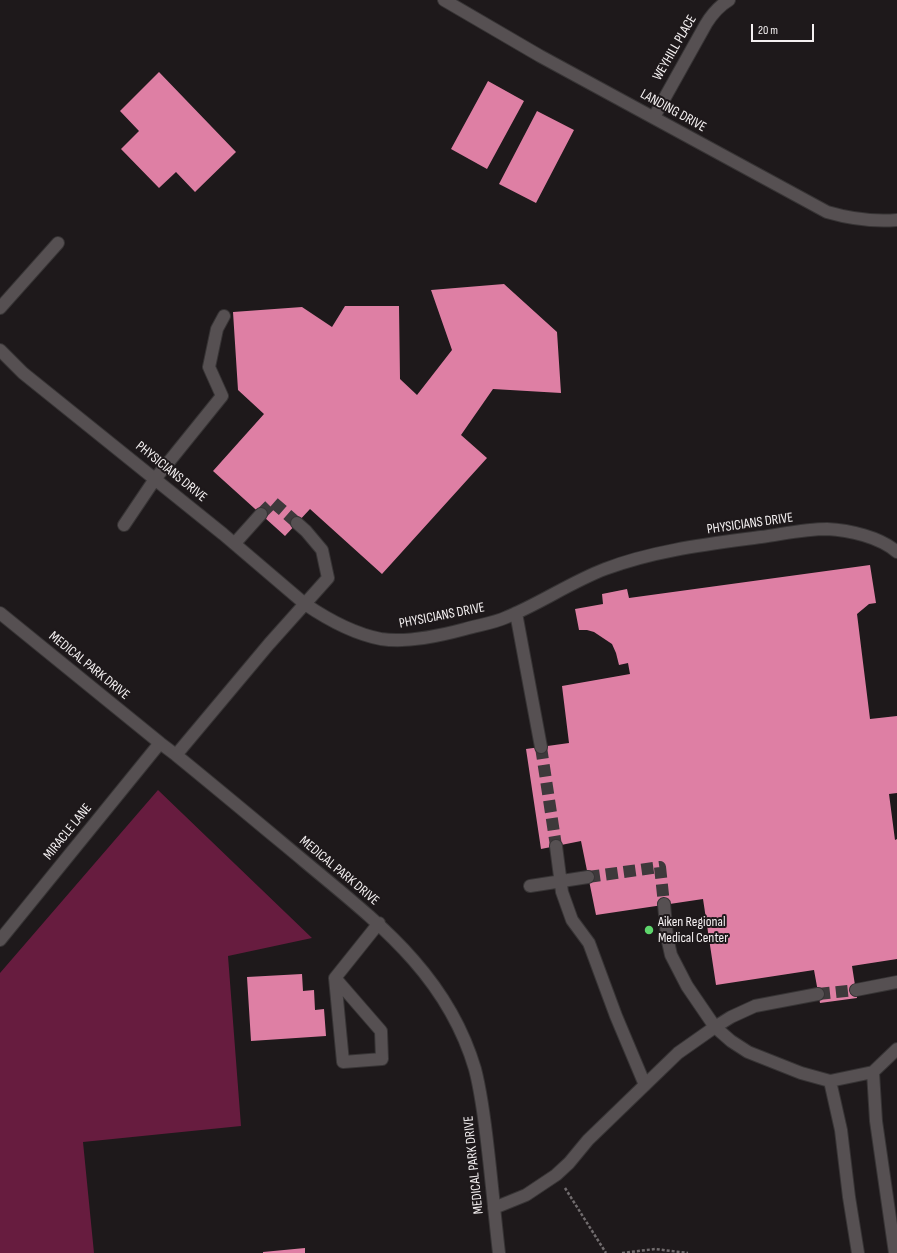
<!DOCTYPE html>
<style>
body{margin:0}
#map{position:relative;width:897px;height:1253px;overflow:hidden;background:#1e191b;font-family:"Sofia Sans Condensed",sans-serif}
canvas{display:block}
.scale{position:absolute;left:751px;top:24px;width:63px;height:18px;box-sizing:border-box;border:2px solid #f4f0f1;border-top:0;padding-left:5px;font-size:12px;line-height:14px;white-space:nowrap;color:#f4f0f1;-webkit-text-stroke:3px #1e191b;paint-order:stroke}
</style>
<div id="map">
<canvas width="897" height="1253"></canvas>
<div class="scale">20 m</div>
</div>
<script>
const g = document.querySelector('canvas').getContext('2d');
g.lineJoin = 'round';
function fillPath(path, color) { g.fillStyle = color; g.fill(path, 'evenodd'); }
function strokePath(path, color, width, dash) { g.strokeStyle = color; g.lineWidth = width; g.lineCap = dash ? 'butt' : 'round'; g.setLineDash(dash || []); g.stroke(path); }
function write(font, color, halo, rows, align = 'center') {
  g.font = font + ' "Sofia Sans Condensed",sans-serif'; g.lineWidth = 4; g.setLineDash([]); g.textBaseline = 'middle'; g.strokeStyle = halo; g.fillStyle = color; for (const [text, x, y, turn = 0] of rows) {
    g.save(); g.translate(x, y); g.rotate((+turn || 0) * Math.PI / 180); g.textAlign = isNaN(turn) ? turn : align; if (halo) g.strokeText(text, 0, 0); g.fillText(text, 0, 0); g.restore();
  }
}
const green = new Path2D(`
 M158,790L312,938L228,956L241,1126L83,1142L94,1253H0V973Z`);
const building = new Path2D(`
 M159,72L236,152L195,192L176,172L159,188L121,149L139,131L120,111Z
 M488,81L524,101L487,169L451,149Z
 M537,111L574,130L536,203L499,184Z
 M504,284L557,332L561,393L493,389L461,435L487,458L382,574L310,509L285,536L213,471L264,414L238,390L233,312L302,307L332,327L345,306H399L400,379L417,395L452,350L431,290Z
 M870,565L876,603L869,604L857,614L870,719L897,716V793L889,794L895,840L897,839V959L852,966L857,998L820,1003L814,970L716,985L703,899L596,915L581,841L541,849L526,749L569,743L562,686L630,674L628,663L619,665L616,653L612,644L594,632L587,630H579L575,609L603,604L602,594L627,589L629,598Z
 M302,974L303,991L314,990L315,1010L324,1009L326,1036L251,1041L247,977Z
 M305,1248V1253H263V1252Z`);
const minorTunnel = new Path2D(`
 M261,514L273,502L297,523
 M541,747L556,846
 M588,877L660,867L664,904
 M818,994L856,990`);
const path = new Path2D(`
 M565,1188L606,1253
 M622,1253L655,1249L688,1253`);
const minor = new Path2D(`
 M444,0L540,56L827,212C851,219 872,222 897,220
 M654,117L706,24C712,14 719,6 729,0
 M0,308L58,243
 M0,350L23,373L223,534L305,604C327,619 355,634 381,639C408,643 439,636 465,629C479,625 494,623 507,617C541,603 571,582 605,569C655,550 709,544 761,537C783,534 805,529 827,529C849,530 880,537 897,552
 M124,525L155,479L222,396L209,367L217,329L224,316
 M235,543L261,514
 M0,613L160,743L176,755C219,790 262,826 304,861C377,922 447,974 475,1069C482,1096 485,1123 488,1150C492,1184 495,1219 499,1253
 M516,613L541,747
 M176,755L269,644L328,578L322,550L306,531L297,523
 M556,846L562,892L572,920L589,943L616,1016L645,1085
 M530,886L588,877
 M664,904L667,937L671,955L687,986L715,1027L731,1017L755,1006L818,994
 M0,940L160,743
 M335,978L381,1031L382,1059L343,1062L335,978L379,923
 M856,990L897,982
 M873,1072L876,1121L895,1253
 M830,1081L841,1130L849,1197L858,1253
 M494,1208L526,1195L556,1175L569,1163L588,1140L678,1053L715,1027L731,1041L748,1052L801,1073L830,1081L873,1072L897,1049`);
const markers = [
 [649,930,5,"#5ed56c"]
];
const streetNames = [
 ["WEYHILL PLACE",675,48,-60],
 ["LANDING DRIVE",673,111,29],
 ["PHYSICIANS DRIVE",171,472,39],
 ["PHYSICIANS DRIVE",750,524,-8],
 ["PHYSICIANS DRIVE",442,616,-11],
 ["MEDICAL PARK DRIVE",89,666,39],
 ["MIRACLE LANE",68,832,-51],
 ["MEDICAL PARK DRIVE",339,871,40],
 ["MEDICAL PARK DRIVE",474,1165,-96]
];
const poiNames = [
 ["Aiken Regional",658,922],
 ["Medical Center",658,938]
];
fillPath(green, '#671c3f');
fillPath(building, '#de7fa4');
strokePath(minorTunnel, '#3e393b', 12, [12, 6]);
strokePath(minor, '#373435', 14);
strokePath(path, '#716c6e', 2.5, [3, 2]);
strokePath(minor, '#565052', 12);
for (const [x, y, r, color] of markers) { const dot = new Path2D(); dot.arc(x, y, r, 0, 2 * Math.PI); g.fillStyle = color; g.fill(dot); strokePath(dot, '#1e191b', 1.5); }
write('14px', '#f4f0f1', '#1e191b', streetNames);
write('14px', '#f4f0f1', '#1e191b', poiNames, 'left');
</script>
